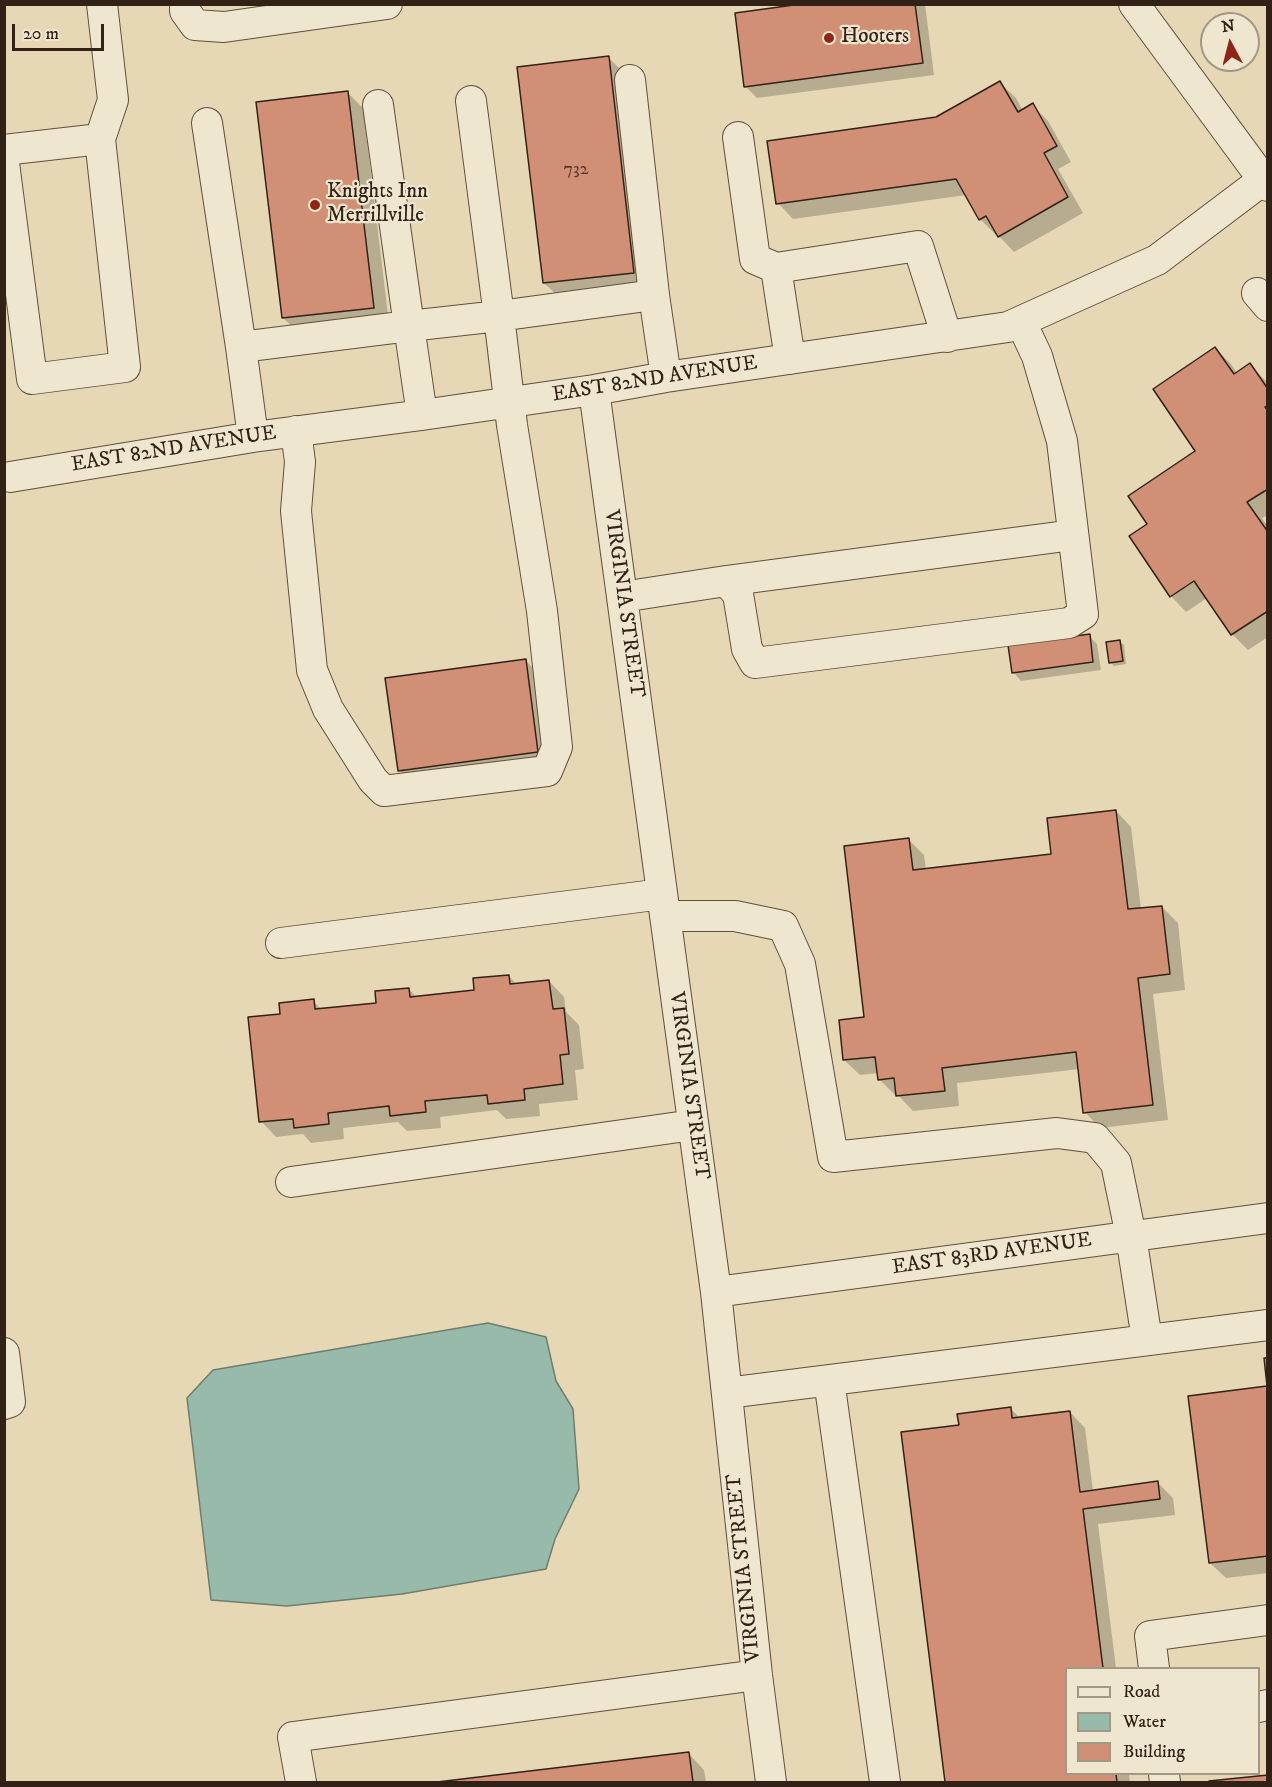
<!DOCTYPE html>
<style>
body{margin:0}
#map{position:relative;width:1272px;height:1787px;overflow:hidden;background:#e6d8b5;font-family:"IM FELL DW Pica",serif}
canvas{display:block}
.frame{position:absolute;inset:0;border:6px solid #322116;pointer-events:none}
.legend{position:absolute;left:1065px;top:1667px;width:195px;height:108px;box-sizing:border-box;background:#efe6cf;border:2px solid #a39785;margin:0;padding:8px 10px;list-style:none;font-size:18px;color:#322116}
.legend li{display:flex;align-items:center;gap:12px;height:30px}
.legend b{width:30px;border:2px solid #a39785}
.north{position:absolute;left:1200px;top:12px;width:60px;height:60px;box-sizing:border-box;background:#efe6cf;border:2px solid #a39785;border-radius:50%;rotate:353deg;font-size:16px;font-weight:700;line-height:24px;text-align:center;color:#322116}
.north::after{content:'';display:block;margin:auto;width:21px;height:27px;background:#8f2418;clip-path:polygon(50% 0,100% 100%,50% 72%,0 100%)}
.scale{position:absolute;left:12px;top:24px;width:92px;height:27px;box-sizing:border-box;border:3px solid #322116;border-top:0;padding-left:8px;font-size:18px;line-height:21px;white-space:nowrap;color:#322116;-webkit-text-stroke:4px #efe6cf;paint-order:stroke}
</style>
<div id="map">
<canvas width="1272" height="1787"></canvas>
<div class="frame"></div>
<ul class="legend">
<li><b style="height:8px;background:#efe6cf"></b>Road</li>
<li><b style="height:16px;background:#97baaa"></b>Water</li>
<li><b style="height:16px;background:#d18f75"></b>Building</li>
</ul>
<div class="north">N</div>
<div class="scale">20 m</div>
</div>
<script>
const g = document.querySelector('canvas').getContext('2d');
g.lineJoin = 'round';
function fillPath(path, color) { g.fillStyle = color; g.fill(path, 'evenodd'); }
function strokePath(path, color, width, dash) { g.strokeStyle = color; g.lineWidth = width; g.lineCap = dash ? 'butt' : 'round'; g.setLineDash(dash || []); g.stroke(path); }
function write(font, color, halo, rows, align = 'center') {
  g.font = font + ' "IM FELL DW Pica",serif'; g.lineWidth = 4.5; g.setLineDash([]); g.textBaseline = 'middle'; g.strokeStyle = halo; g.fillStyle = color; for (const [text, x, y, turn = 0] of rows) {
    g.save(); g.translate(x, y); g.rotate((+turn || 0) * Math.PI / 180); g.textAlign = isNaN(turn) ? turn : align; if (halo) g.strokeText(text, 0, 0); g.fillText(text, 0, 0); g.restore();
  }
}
const water = new Path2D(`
 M488,1323L546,1337L556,1381L573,1409L579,1489L555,1539L546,1569L402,1594L287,1606L211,1600L187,1398L213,1370Z`);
const shadow = new Path2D(`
 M813,4H925L934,75L757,98L745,86Z
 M608,57L624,73L649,288L560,298L544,283Z
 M1000,83L1016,98L1023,111L1032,105L1048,121L1071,162L1058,169L1083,213L1014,252L997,234L996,235L980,219L966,195L793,219L778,203L936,119Z
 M348,93L363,108L389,323L299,333L283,318Z
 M1215,348L1231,364L1237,373L1250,365L1268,383V515L1262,518L1268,527V637L1248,650L1232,634L1207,598L1186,612L1171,596L1149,524L1197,452Z
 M1089,636L1097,644L1101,670L1021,681L1014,673Z
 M1120,642L1124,645L1126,664L1114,666L1110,662Z
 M525,660L541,676L553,767L415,786L399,770Z
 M1116,811L1131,827L1141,909L1162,907L1178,923L1185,990L1153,994L1168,1120L1100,1128L1085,1112L1080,1069L957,1083L959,1106L913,1111L897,1094L895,1095L879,1079V1073L860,1075L844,1060L866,1018L909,840L924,855L926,870L1053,855Z
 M509,976L517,985L549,981L564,997L566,1012L579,1025L584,1069L575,1070L578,1100L539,1104L540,1116L506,1119L497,1110L440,1117L441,1128L407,1131L398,1122L343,1128L344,1139L311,1143L303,1134L276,1137L261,1121L281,1015L313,1001L322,1010L377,1004L409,989L417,998L476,991Z
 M1268,1387V1573L1226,1578L1210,1563Z
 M1011,1409L1020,1418L1070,1412L1085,1428L1093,1491L1158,1483L1173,1498L1175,1515L1098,1524L1116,1668H1066V1774H1129L1130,1782H946L903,1433L960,1426Z
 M689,1754L704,1770L706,1782H449Z
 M1268,1776V1782H1213Z`);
const building = new Path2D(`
 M801,4H915L923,63L744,87L735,13Z
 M609,56L634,273L543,283L517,67Z
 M1000,81L1018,112L1033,103L1057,146L1044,153L1068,197L998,237L986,216L979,220L956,179L776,204L767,141L936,117Z
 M348,91L374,308L282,318L256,102Z
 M1215,347L1234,374L1250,363L1268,389V405L1265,407L1268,411V489L1247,502L1268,532V611L1231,635L1194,581L1170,597L1129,536L1147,524L1128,496L1195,451L1153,389Z
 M1090,634L1093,662L1012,673L1008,645Z
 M1120,640L1123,661L1109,663L1106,642Z
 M526,659L538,752L398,771L385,678Z
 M1116,810L1128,909L1162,906L1170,974L1138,978L1153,1105L1083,1113L1076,1052L942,1068L945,1091L896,1096L894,1078L878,1080L875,1057L843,1060L839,1020L864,1017L844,846L909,838L913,870L1051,854L1047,818Z
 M509,975L510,984L549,980L553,1009L564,1008L569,1054L560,1055L563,1084L524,1089L525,1100L488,1104L487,1095L425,1101L426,1112L390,1116L389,1106L328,1113L329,1124L294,1128L293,1119L259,1122L248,1017L280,1014L279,1003L314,999L315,1009L376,1003L375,991L409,988L410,997L474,990L473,978Z
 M1264,1358H1268V1556L1209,1563L1188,1396L1267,1386Z
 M1011,1407L1012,1418L1070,1411L1080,1492L1158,1481L1160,1499L1083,1509L1103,1668H1066V1774H1116L1117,1782H945L901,1432L959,1425L957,1414Z
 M689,1752L693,1782H437Z
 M1268,1775V1782H1209V1781Z`);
const minor = new Path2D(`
 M185,4V11L195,25L224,27L387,4
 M1134,4L1268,186
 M630,80L654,295
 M378,105L409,326L499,316L471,101
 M207,123L241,347
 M738,137L755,259L776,268L918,246L947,337
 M100,139L113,100L102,4
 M4,150L100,139L125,367L32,379L4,163
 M776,268L790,359
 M1257,293L1268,306
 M594,390L716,1292L757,1675L771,1782
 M296,431L300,462L296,511L312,670L328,709L373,780L384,791L547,771L557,747L542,611L512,425L499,316L654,295L666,377
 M253,437L241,347L409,326L422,415
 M10,477L253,437L422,415L594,390L666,377L1008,327L1157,260L1263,180
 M726,581L1073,535
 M622,597L726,581L738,594L747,649L755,663L1069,623L1083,614L1062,441L1037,356L1021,322
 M665,916H735L783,926L800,964L833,1157L1057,1133L1095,1138L1116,1163L1131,1236L1147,1340
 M281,943L662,894
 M291,1182L693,1125
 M716,1292L1268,1218
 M4,1353L10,1402L4,1404
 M829,1380L885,1782
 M727,1393L1268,1325
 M1154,1668L1150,1636L1268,1620
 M1258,1707L1268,1705
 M1164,1774L1165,1782
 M301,1782L293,1737L757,1675`);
const markers = [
 [829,38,6,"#8f2418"],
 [315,205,6,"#8f2418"]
];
const numberNames = [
 ["732",576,170]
];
const poiNames = [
 ["Hooters",841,38],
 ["Knights Inn",327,193],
 ["Merrillville",327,217]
];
const streetNames = [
 ["EAST 82ND AVENUE",655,380,-9],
 ["EAST 82ND AVENUE",174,450,-9],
 ["VIRGINIA STREET",623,604,82],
 ["VIRGINIA STREET",688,1086,82],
 ["EAST 83RD AVENUE",992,1255,-8],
 ["VIRGINIA STREET",745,1568,-96]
];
fillPath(water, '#97baaa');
strokePath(water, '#6f7d6f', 1.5);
fillPath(shadow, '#0003');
fillPath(building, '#d18f75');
strokePath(building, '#322116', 1.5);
strokePath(minor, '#5f4f3e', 32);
strokePath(minor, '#efe6cf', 30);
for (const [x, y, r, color] of markers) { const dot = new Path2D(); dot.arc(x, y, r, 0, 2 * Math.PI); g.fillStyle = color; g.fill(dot); strokePath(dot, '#efe6cf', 2); }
write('18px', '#5a3c2e', null, numberNames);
write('21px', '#322116', '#efe6cf', poiNames, 'left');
write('21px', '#322116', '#efe6cf', streetNames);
</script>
